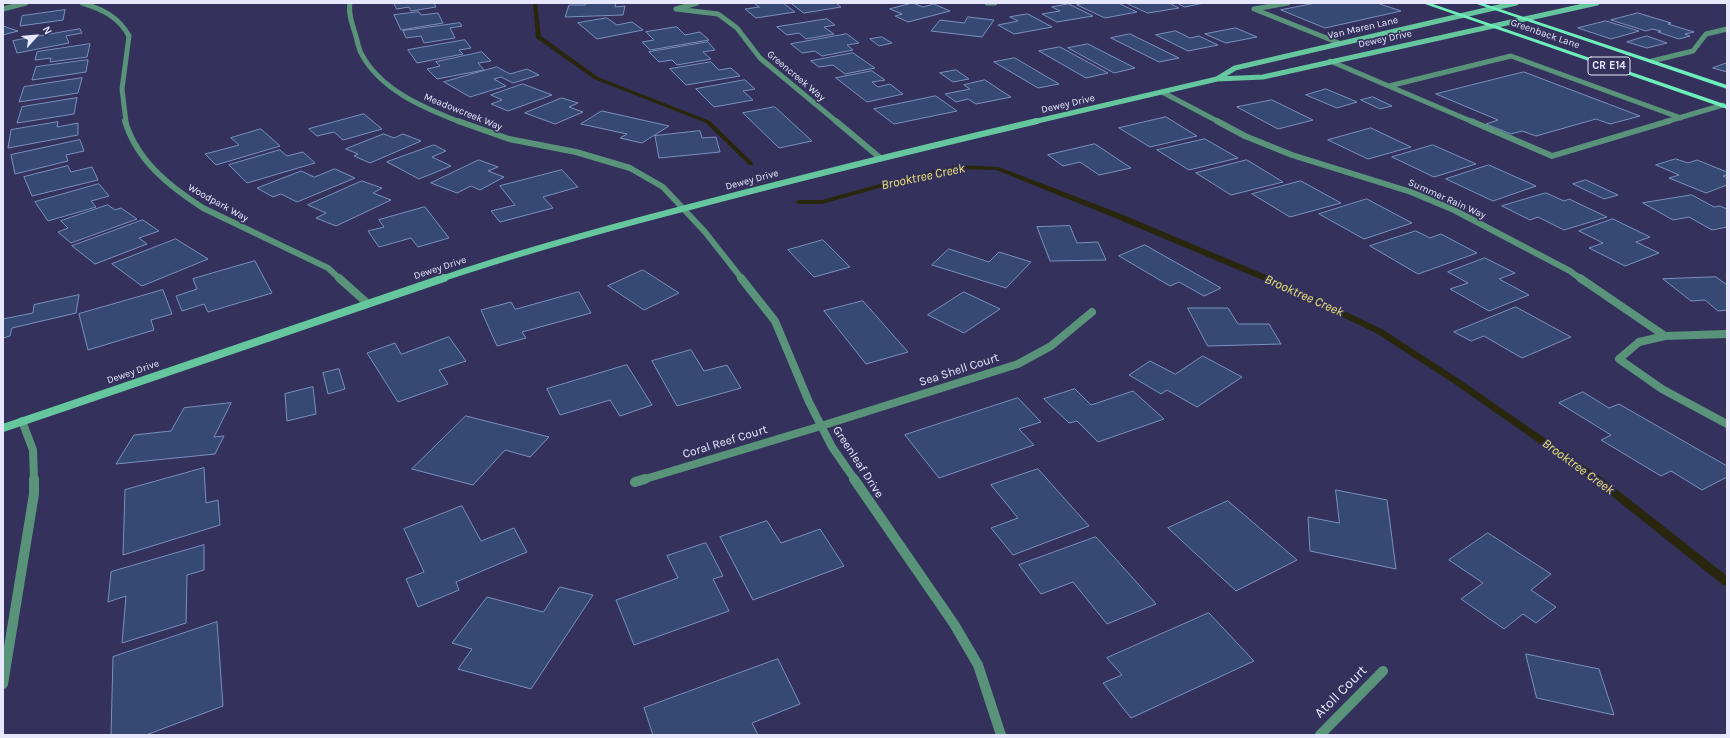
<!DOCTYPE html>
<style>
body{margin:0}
#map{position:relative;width:1730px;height:738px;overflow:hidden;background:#34325c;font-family:Karla,sans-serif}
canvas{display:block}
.frame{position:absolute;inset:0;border:4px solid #e6e7fc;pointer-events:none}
.north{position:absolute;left:16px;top:16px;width:40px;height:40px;-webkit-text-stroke:3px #34325c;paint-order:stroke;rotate:63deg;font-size:11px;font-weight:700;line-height:16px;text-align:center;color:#e6e7fc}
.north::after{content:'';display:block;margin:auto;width:14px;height:18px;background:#e6e7fc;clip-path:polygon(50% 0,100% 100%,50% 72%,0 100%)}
</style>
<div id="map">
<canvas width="1730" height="738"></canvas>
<div class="frame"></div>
<div class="north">N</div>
</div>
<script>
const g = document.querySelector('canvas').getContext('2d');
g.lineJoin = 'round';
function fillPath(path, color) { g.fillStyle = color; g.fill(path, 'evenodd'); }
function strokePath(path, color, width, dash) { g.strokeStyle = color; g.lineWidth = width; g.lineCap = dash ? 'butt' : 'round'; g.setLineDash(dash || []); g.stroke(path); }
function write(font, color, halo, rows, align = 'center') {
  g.font = font + ' Karla,sans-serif'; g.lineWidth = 3.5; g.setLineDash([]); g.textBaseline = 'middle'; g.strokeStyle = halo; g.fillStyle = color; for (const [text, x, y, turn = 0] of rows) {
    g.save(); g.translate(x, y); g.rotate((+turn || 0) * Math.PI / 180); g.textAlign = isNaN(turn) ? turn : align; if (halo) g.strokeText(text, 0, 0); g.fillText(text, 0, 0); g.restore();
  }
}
const stream = new Path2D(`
 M533,3H537L541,36L598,77L710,121L753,163V165H749L706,123L594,79L536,38Z
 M958,165L999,167L1121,214L1285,283L1382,329L1459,379L1601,477L1727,576V586L1723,585L1593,481L1453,383L1376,333L1279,287L1115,218L996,170L958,169L908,180L822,204H799L795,202L799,200H822L905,177Z`);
const building = new Path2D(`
 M394,3H434L436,7L411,11L409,7L397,9Z
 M586,3H616L615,7L625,6L623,15L565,17L569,5H585Z
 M754,3H783L795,12L756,18L745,9L759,7Z
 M791,3H836L841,7L804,13Z
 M913,3L923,7L934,4L950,11L908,22L895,16L902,14L890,9Z
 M1085,3H1118L1137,12L1105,18L1077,5Z
 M1126,3H1169L1179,8L1148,13Z
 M1177,3H1204L1185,7Z
 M1316,3H1377L1401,11L1325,28L1281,10Z
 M1069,4L1093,16L1057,22L1042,14L1060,11L1052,7Z
 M65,10L63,20L20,26L22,16Z
 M419,12L421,15L438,13L443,23L401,30L394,15Z
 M1638,13L1671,23L1668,24L1694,32L1685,34L1690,36L1679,39L1658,32L1661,31L1652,29L1646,31L1611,20Z
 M1028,14L1052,27L1014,34L998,25L1018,21L1010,17Z
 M968,17L994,20L982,37L931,31L940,20L964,23Z
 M607,18L617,25L632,22L643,30L597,39L578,23Z
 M827,19L835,25L824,27L834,34L806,39L799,33L787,35L777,27Z
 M1606,21L1639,31L1611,39L1578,28Z
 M460,23L462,26L450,28L455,38L424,43L421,36L406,38L403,31Z
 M3,26L18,31L3,35Z
 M677,27L685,35L700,32L709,40L650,50L642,42L654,40L646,32Z
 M1236,28L1257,37L1226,43L1205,34Z
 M80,29L82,33L66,36L69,43L17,53L13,41Z
 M1176,31L1190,38L1199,36L1218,45L1188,51L1156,35Z
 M847,34L859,43L847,45L853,50L822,56L815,51L802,53L791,44Z
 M1130,34L1179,58L1159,62L1111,38Z
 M1647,36L1667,43L1647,48L1627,42Z
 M882,37L892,43L879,46L870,39Z
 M465,40L471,48L459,50L463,54L417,63L408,50Z
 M708,42L715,50L703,52L711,59L677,65L672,60L659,62L649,52Z
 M90,44L87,57L50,62L51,58L35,60L37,52Z
 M1088,44L1135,68L1114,73L1068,48Z
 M1060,47L1108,73L1086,78L1039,51Z
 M482,52L491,61L478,63L484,70L437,79L427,69L440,66L436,62Z
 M853,53L875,68L845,74L833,65L819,67L811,61Z
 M1015,58L1059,84L1038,88L994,62Z
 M88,60L86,72L32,80L36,67Z
 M711,62L719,70L731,68L740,76L686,85L670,69Z
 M1727,63V72L1713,68Z
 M497,67L510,74L527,69L539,75L513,83L501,77L494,79L506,86L470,97L444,82Z
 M956,70L969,79L953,82L940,73Z
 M872,71L885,80L872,82L878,87L890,84L903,94L867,102L836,78Z
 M1524,72L1640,116L1610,124L1596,119L1536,136L1522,131L1511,134L1486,124L1498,120L1436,94Z
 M82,78L78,93L19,102L24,87Z
 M745,80L755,89L743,91L753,100L714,107L696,89Z
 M985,80L1011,97L976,104L968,99L956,102L945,94L970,89L964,85Z
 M523,84L552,95L508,111L491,104L502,100L491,95Z
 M1326,89L1357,102L1337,108L1306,95Z
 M936,96L957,111L894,124L874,109Z
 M1373,97L1392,106L1380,109L1361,100Z
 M77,98L74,114L17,123L22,107Z
 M562,98L578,103L569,107L583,112L555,124L525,113Z
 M1272,100L1313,120L1278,129L1237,107Z
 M775,107L812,141L779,148L743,113Z
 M602,111L669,126L642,143L620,138L627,134L581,124Z
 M364,114L382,129L343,140L334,132L317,136L309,129Z
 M1166,117L1197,136L1150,147L1119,128Z
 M58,122L57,127L78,123V135L8,148L11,130Z
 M1371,128L1411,147L1368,159L1328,140Z
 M261,129L280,146L216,165L205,154L239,145L231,138Z
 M700,131L702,138L716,137L720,152L659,158L655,136Z
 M384,134L394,138L403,134L421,141L370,163L354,156L358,154L346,149Z
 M1205,139L1238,158L1189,170L1157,150Z
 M80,140L84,151L66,155L68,161L15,174L11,155Z
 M1095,144L1131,168L1099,175L1080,162L1063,166L1048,155Z
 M434,145L446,151L432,157L451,166L419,179L387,162Z
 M1433,145L1476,164L1434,177L1392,157Z
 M280,150L287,156L303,152L315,163L247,183L229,165Z
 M1676,159L1688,163L1697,160L1727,172V175L1723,176L1727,178V185L1706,193L1669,178L1679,175L1656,165Z
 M479,160L498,167L488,171L504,177L480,190L471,186L457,193L431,183Z
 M1247,160L1283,182L1231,195L1196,173Z
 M1489,165L1536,186L1493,201L1446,179Z
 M68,166L71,172L92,167L98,180L32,196L24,177Z
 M335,169L355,178L297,202L281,194L273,197L257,188L301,171L314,177Z
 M562,170L578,187L543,197L553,208L500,222L491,211L515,205L500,186Z
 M1586,180L1618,195L1604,199L1573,184Z
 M362,181L382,188L373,193L391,200L336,226L316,218L326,213L308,205Z
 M1301,181L1341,203L1290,217L1252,194Z
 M99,184L109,196L91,201L96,207L48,221L35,202Z
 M1546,193L1564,201L1569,199L1607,217L1564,230L1538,217L1530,220L1502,206Z
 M1692,195L1714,207L1720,206L1727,209V227L1712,230L1689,217L1673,220L1643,203Z
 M1367,199L1412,223L1364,239L1319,214Z
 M108,205L115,210L121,208L137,219L71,243L58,232L68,228L61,221Z
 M425,207L449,238L418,247L411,238L379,247L368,231L384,227L379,220Z
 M1613,219L1650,237L1636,242L1659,253L1625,266L1589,248L1603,243L1579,231Z
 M143,220L159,231L139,238L147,244L95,264L72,246Z
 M1070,226L1077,243L1098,242L1106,260L1050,261L1037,227Z
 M1416,231L1430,238L1441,234L1477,253L1418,274L1370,246Z
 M176,239L208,259L142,286L112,264Z
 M823,240L850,267L814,277L788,250Z
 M1145,245L1221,288L1204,296L1179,282L1170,286L1119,256Z
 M949,249L989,262L999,252L1031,262L1006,288L932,265Z
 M1485,258L1515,273L1499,279L1529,295L1489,311L1450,289L1468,283L1448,272Z
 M255,261L272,293L208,312L204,304L182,311L176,296L197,289L193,279Z
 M643,270L679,293L644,310L608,286Z
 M1716,277L1727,285V310L1718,311L1705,300L1691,301L1663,279Z
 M163,290L172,314L151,320L154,330L88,350L79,314Z
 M579,292L591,313L522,332L526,338L497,346L481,310L511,302L515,309Z
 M964,292L1000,309L964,333L928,315Z
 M79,295L76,313L12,328L10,336L3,338V319L33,313L34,305Z
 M863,301L908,352L866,364L824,311Z
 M1516,307L1571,337L1522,358L1484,336L1471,341L1454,332Z
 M1188,308H1228L1238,324H1269L1281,344L1208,346Z
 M449,337L466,361L439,370L448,384L398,402L367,353L395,343L401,354Z
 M691,350L704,371L727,365L741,388L677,406L652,361Z
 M1203,356L1242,377L1197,407L1167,390L1161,394L1129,375L1150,361L1175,374Z
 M627,365L652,405L620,416L610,400L560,415L547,389Z
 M339,369L345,389L328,394L323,373Z
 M313,387L316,414L287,421L285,394Z
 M1075,389L1091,405L1133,391L1164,419L1098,442L1077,421L1069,423L1044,399Z
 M1583,392L1609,408L1619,404L1727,466V477L1702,490L1671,471L1661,476L1601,440L1611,435L1559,403Z
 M1018,398L1041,422L1019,429L1034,445L939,478L905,435Z
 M231,403L214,437L224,436L215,454L116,464L134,435L171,431L184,408Z
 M466,416L549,437L530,457L505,450L473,485L412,469Z
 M204,468L206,503L218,500L220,525L123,555L125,490Z
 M1038,469L1089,526L1013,555L991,528L1018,518L991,485Z
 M1336,490L1387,500L1396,569L1310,551L1308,517L1339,523Z
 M1228,501L1297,560L1236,591L1168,528Z
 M462,506L481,541L514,528L527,552L456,582L459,590L418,607L406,579L424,572L404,529Z
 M767,521L781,543L820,529L844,566L753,600L720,537Z
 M1488,533L1551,574L1531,590L1556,607L1536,623L1523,614L1504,629L1461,599L1483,583L1449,560Z
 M1096,537L1156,604L1107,624L1073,582L1041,594L1019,565Z
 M706,543L723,576L713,579L729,611L634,645L616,600L678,578L667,556Z
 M204,545V570L187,575L186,623L122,643L126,596L108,602L111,572Z
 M560,587L593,595L531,689L458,669L472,649L452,643L487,597L543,612Z
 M1209,613L1254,661L1131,718L1103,683L1122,675L1107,658Z
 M217,622L223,706L146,735H111L113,657Z
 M1526,654L1599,669L1614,715L1537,698Z
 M778,659L800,704L752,723L758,735H653L644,708Z`);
const serviceFar1 = new Path2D(`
 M1288,3L1254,9L1339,43
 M1330,61L1473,122
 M1389,86L1511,56L1681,118
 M1665,122L1723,105`);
const service = new Path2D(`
 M1471,121L1552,156L1669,121`);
const minorFar3 = new Path2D(`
 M82,3C102,9 119,17 129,36L122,89L126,122
 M350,3C348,13 352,24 355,33C357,39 358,47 361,53C380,90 424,108 460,122
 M697,3L676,9L718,14L737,28L760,58L837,122
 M987,3H995
 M3,9L26,3
 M1652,61L1693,51L1706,34L1727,29
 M1162,92L1219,122`);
const minorFar2 = new Path2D(`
 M125,121C137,161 169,186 203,208L328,268L340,279
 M458,121L509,139L576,152L630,168L663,187L705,232L742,279
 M836,121L879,157
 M1217,121L1245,136L1292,155L1411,192L1454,210L1570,271L1581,279`);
const minorFar1 = new Path2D(`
 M339,278L367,303
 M741,278L775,321L809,402L832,447L855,480
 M1580,278L1665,336
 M1727,334L1665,336L1639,342L1619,359L1662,389L1727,424
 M22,421L33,450L34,480
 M642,480L821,426L1018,364L1051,346L1092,312`);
const minor = new Path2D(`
 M854,479L954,624L978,665L1001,735
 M635,482L645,479
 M3,684L34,494V479
 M1320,735L1383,671`);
const secondaryFar2 = new Path2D(`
 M1217,79L1235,68L1516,3
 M1033,122L1217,79L1263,77L1597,3`);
const secondaryFar1 = new Path2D(`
 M441,279C520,252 601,230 682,209C800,178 918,149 1037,121`);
const secondary = new Path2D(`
 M3,428L444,278`);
const primary = new Path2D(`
 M1422,3H1430L1727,105V109Z
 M1474,3H1482L1727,85V89Z`);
const farStreetnames = [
 ["Van Maren Lane",1363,28,-13],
 ["Greenback Lane",1545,34,19],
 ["Dewey Drive",1385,39,-12],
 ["Greencreek Way",796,76,40],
 ["Dewey Drive",1068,104,-13],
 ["Meadowcreek Way",463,112,22],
 ["Dewey Drive",752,180,-15],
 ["Summer Rain Way",1447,199,24],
 ["Woodpark Way",218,203,29],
 ["Dewey Drive",440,268,-18],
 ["Dewey Drive",133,372,-19]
];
const shields = [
 [1609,66,42]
];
const shieldNames = [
 ["CR E14",1609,66]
];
const streetNames = [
 ["Sea Shell Court",959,370,-18],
 ["Coral Reef Court",725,442,-17],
 ["Greenleaf Drive",858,462,57]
];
const waterNames = [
 ["Brooktree Creek",923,177,-12],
 ["Brooktree Creek",1304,296,24],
 ["Brooktree Creek",1578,467,36]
];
const nearStreetnames = [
 ["Atoll Court",1341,692,-45]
];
fillPath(stream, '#28260d');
fillPath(building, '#364972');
strokePath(building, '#7990bd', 1);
strokePath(serviceFar1, '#59937a', 5);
strokePath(service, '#59937a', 6);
strokePath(minorFar3, '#59937a', 5);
strokePath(minorFar2, '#59937a', 6);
strokePath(minorFar1, '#59937a', 8);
strokePath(minor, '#59937a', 10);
strokePath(secondaryFar2, '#66c79e', 5);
strokePath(secondaryFar1, '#66c79e', 6);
strokePath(secondary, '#66c79e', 8);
fillPath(primary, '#6deeba');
write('10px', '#e6e7fc', '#34325c', farStreetnames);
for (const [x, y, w] of shields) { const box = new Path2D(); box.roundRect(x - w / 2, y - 9, w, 18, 3); g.fillStyle = '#34325c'; g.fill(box); strokePath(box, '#e6e7fc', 1); }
write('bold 11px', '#e6e7fc', null, shieldNames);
write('12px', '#e6e7fc', '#34325c', streetNames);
write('italic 13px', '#e9e073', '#34325c', waterNames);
write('14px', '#e6e7fc', '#34325c', nearStreetnames);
</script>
